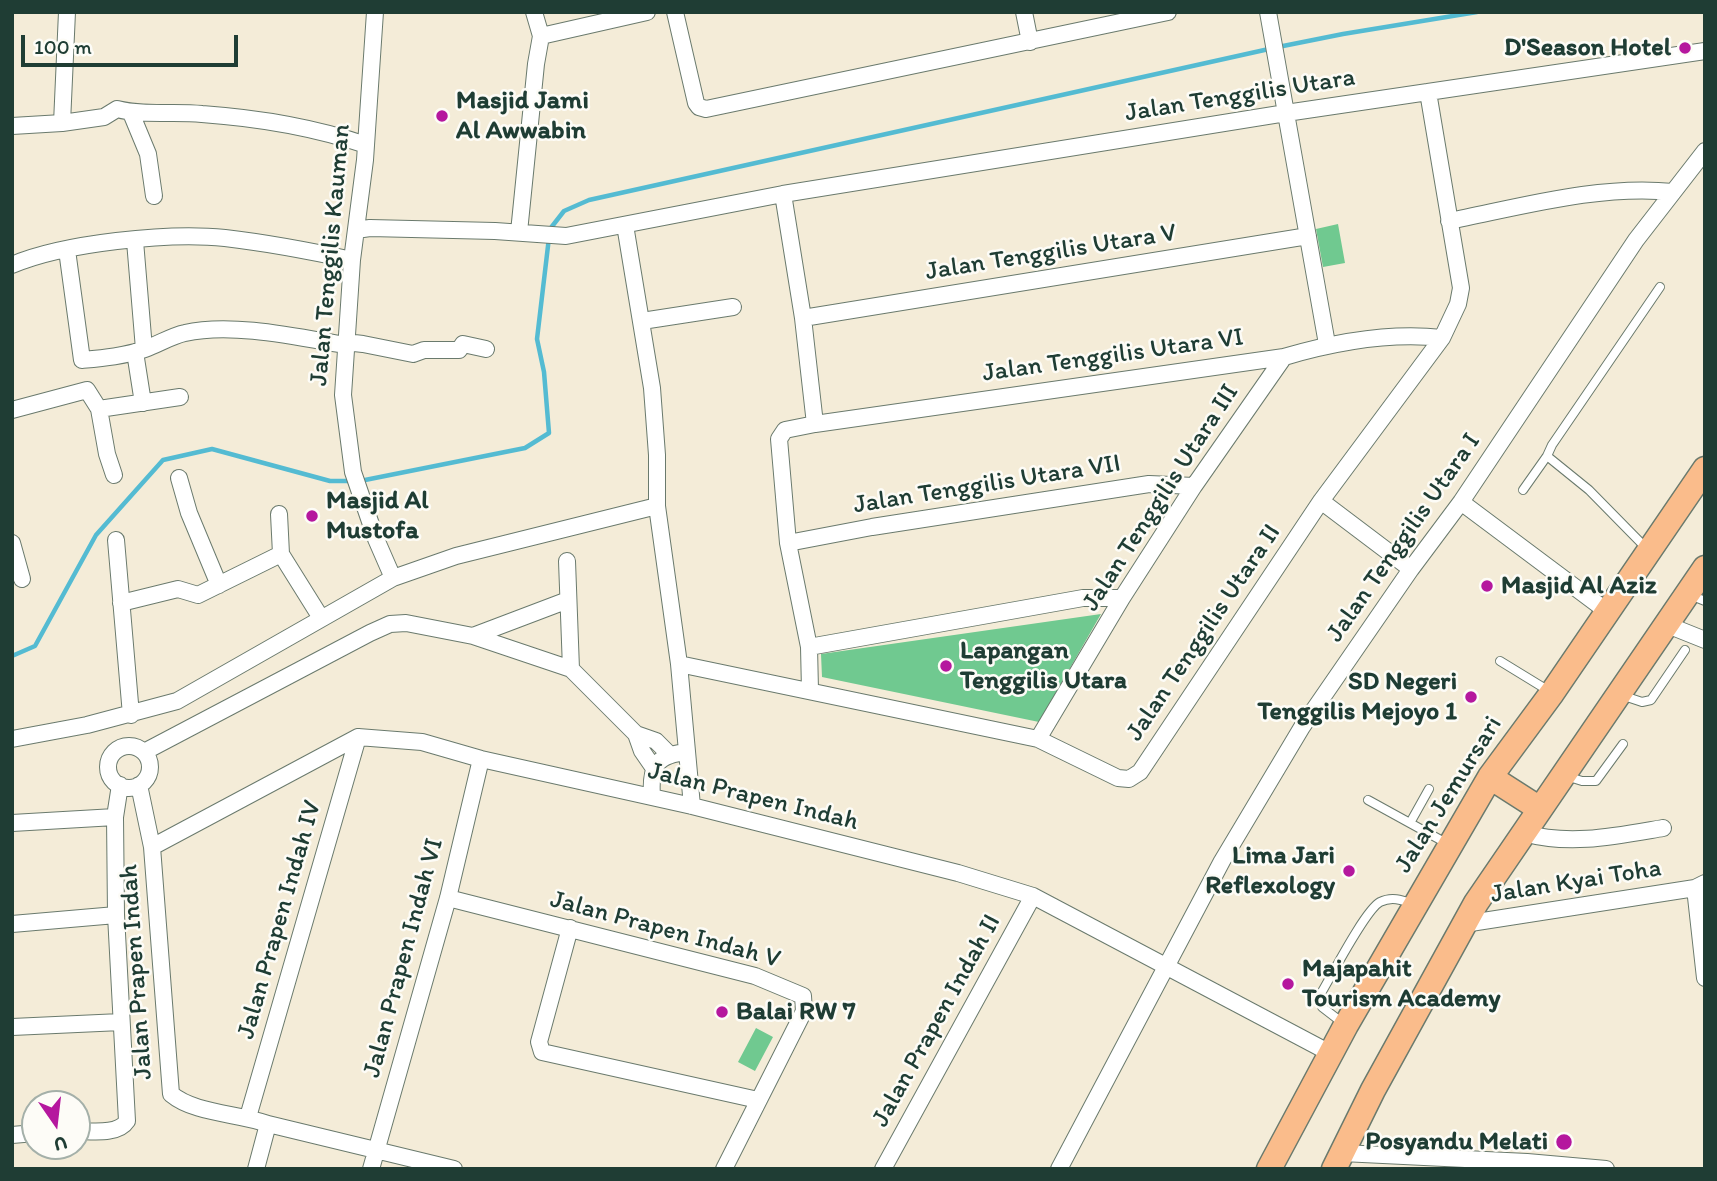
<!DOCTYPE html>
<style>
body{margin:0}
#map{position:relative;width:1717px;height:1181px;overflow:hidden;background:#f4ecd8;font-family:Itim,sans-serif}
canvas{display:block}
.frame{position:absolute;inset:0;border:14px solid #1f3d34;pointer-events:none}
.north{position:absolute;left:21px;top:1090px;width:70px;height:70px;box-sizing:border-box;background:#fdfcf7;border:2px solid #a4b0a9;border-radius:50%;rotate:166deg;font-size:19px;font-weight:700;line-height:28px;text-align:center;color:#1f3d34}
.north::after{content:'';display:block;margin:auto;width:24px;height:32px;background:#b5179e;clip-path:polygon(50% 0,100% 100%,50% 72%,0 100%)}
.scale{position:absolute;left:21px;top:35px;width:217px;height:32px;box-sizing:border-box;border:4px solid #1f3d34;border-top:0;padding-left:9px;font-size:21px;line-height:24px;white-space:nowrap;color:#1f3d34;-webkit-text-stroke:5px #fdfcf7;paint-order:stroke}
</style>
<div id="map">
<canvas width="1717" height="1181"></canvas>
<div class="frame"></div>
<div class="north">U</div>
<div class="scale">100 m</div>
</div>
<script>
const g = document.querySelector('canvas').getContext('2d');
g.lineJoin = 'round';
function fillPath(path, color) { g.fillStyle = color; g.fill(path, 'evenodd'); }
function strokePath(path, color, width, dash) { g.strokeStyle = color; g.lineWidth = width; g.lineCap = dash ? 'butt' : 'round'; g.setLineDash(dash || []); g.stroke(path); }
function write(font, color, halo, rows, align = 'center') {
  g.font = font + ' Itim,sans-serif'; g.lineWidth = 5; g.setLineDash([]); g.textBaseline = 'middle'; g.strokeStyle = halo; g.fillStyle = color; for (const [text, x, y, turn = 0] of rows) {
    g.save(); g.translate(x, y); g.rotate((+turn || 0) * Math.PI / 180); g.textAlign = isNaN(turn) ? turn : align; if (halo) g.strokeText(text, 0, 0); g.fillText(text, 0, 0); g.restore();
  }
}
const green = new Path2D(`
 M1338,224L1345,263L1323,267L1316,229Z
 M1101,614L1039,722L822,677L821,654Z
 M756,1028L773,1037L755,1071L738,1062Z`);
const stream = new Path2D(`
 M1278,47L1343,34L1477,12
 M360,481L525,448L549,433L544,372L537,339L550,229L564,211L589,200L1269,49
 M12,656L35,646L96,535L163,460L212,449L330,481H351`);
const service = new Path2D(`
 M1523,490L1547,456
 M1647,549L1589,490L1547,456L1552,445L1660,287
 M1690,595L1705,601
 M1500,661L1549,691
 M1621,695L1642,702L1651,700L1685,650
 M1566,776L1582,781H1596L1623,744
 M1368,800L1448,844
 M1410,823L1429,789
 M1344,1024L1322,1007L1320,995C1331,977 1365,910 1380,902C1392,896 1402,900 1413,904`);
const minor = new Path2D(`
 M375,12L365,160L352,260L343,395L353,472L376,539L393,578
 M675,12L696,103L699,107L706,109L1168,12
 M1024,12L1030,42
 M1268,12L1327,344
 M541,36L647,12
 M131,113L148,154L154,196
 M62,123L67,12
 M12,126L62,123L104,117L117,109C144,116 174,111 202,114C258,118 313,127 366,145
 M783,194L803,318L815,424
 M1449,221C1520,207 1601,184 1673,192
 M625,225L652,388L657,455V506L679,664L692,806
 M356,230L370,228L495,231L566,236L783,194L1286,113L1705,51
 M519,232L536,64L541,36L534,12
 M135,241L144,349
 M67,250L82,360C103,358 125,356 145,349C159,344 171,336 185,333C231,322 298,337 345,345
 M12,265C63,243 169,232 225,238C268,243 310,251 352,260
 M803,318L1308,236
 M642,321L733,307
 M345,342L363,344L413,354L424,350H459L463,344L486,349
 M135,352L143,403
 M99,409L107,454L114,475
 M12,410L87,390L99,409L180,397
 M179,478L189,513L219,585
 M1321,501L1411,569
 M1461,502L1608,612
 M279,514L281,554
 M116,540L131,715
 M12,543L22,579
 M788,543L872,527L1149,484L1194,486
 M567,561L571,669
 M121,603L178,589L198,595L281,554L321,618
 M1665,624L1705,640
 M473,636L568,600
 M809,647L1083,598H1122
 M679,664L1038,739L1118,778L1129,779L1140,772L1321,501L1442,338L1458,304L1461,288L1428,92
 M810,690L809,647L788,543L779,439L785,430L815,424L1284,357C1335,342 1389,332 1442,338
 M636,734L656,741L670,755
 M12,739L87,725L177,701L393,578L456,556L657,506
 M1038,739L1122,598L1194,486L1284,357
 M108 767a21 21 0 1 1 42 0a21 21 0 1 1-42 0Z
 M144,752L370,633L390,624L406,623L473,636L571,669L636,734L642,751L653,767
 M139,785L152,847L171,1094C195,1114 238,1113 268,1124L454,1169
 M652,797C650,767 655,755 687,752
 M12,823L115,817
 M1524,833C1570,846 1616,836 1663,828
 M152,847L358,737L422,742L481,759L692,806L958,873L1033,896L1330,1053
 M1695,888L1705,978
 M448,898L755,976L803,996L804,1011L724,1169
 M12,924L116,915
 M1464,924L1695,888L1705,883
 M570,928L539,1042L542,1052L758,1100
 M12,1027L121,1022
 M248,1117L358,737
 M77,1131C92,1131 118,1135 127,1121L116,915L115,817L120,785
 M12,1135L35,1133
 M1342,1153L1527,1162L1606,1169
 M256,1169L268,1124
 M371,1169L448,898L481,759
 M883,1169L1033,896
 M1059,1169L1222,861L1302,727L1411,569L1461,502L1636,240L1705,151`);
const primary = new Path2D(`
 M1490,777L1540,809
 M1269,1169L1346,1025L1490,777L1552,693L1705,469
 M1334,1169L1373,1090L1476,903L1705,568`);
const markers = [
 [1685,48,7,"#b5179e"],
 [442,116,7,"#b5179e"],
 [312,516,7,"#b5179e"],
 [1487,586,7,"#b5179e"],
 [946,666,7,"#b5179e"],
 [1471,697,7,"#b5179e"],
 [1349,871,7,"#b5179e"],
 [1288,984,7,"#b5179e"],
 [722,1012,7,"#b5179e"],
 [1564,1142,9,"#b5179e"]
];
const poiNames = [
 ["D'Season Hotel",1671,48,"right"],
 ["Masjid Jami",456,101],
 ["Al Awwabin",456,131],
 ["Masjid Al",326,501],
 ["Mustofa",326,531],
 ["Masjid Al Aziz",1501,586],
 ["Lapangan",960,651],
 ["Tenggilis Utara",960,681],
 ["SD Negeri",1457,682,"right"],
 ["Tenggilis Mejoyo 1",1457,712,"right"],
 ["Lima Jari",1335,856,"right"],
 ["Reflexology",1335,886,"right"],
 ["Majapahit",1302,969],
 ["Tourism Academy",1302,999],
 ["Balai RW 7",736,1012],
 ["Posyandu Melati",1548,1142,"right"]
];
const streetNames = [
 ["Jalan Tenggilis Utara",1240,96,-9],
 ["Jalan Tenggilis Utara V",1051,253,-9],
 ["Jalan Tenggilis Kauman",331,255,-85],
 ["Jalan Tenggilis Utara VI",1113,356,-8],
 ["Jalan Tenggilis Utara VII",987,485,-9],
 ["Jalan Tenggilis Utara III",1161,498,-57],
 ["Jalan Tenggilis Utara I",1404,538,-55],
 ["Jalan Tenggilis Utara II",1204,633,-56],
 ["Jalan Jemursari",1449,795,-58],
 ["Jalan Prapen Indah",753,797,14],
 ["Jalan Kyai Toha",1576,882,-9],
 ["Jalan Prapen Indah IV",280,920,-74],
 ["Jalan Prapen Indah V",665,930,15],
 ["Jalan Prapen Indah VI",404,958,-75],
 ["Jalan Prapen Indah",137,972,-94],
 ["Jalan Prapen Indah II",937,1021,-61]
];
fillPath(green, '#70c990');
strokePath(stream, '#54bbd2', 4.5);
strokePath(service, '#6a7a6d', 10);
strokePath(minor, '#6a7a6d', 18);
strokePath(primary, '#6a7a6d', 27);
strokePath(service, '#fff', 8);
strokePath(minor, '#fff', 16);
strokePath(primary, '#fabc8b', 24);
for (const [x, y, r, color] of markers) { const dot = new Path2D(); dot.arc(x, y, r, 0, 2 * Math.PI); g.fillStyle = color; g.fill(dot); strokePath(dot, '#fdfcf7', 2.5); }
write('bold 26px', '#1f3d34', '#fdfcf7', poiNames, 'left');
write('26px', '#1f3d34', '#fdfcf7', streetNames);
</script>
